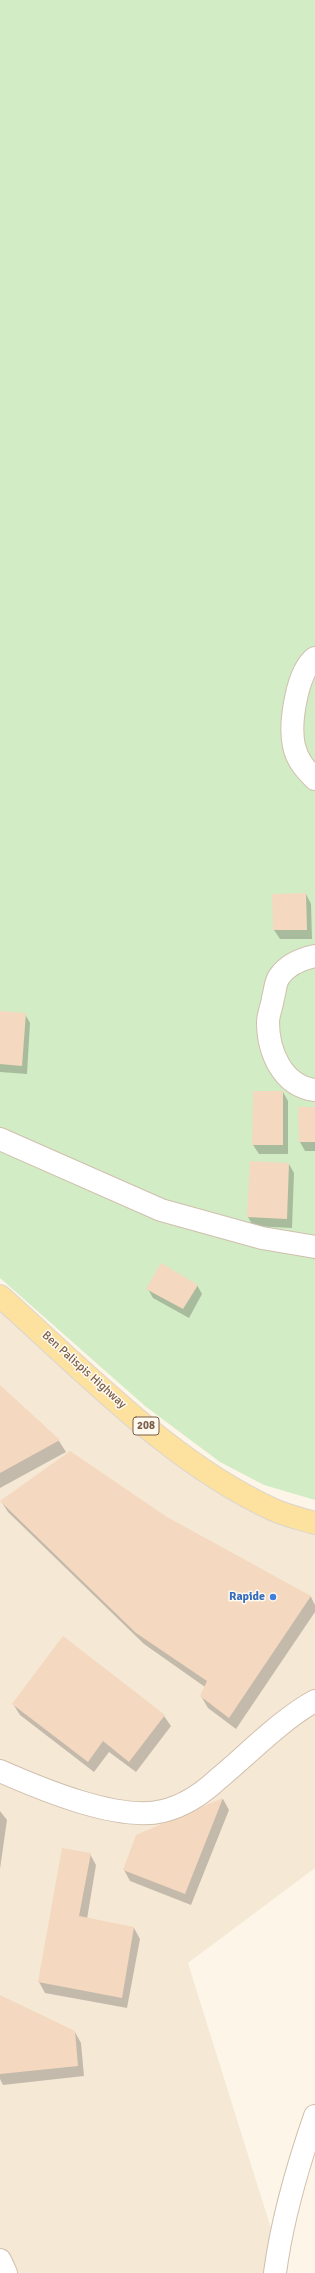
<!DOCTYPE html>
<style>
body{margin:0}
canvas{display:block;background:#fdf6e8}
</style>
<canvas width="315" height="2273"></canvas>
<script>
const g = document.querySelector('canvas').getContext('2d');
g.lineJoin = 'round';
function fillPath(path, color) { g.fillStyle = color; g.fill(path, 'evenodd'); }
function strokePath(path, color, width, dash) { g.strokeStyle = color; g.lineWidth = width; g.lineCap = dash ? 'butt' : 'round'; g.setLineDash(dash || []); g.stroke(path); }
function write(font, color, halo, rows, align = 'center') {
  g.font = font + ' Signika,sans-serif'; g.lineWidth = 3; g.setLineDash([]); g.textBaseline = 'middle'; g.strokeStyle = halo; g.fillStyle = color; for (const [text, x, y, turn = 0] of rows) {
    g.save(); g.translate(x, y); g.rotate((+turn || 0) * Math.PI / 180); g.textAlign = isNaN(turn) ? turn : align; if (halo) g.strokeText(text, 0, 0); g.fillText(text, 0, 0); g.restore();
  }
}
const residential = new Path2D(`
 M0,1296L224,1484L315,1523V1868L188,1963L285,2273H0Z`);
const green = new Path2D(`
 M0,0H315V1500L264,1485L220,1462L145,1406L0,1278Z`);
const shadow = new Path2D(`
 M306,894L311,904L312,939H280L274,930Z
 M0,1012L25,1014L30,1023L27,1074L0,1072Z
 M283,1092L288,1101V1154H259L253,1145Z
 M299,1108H315V1151H305L300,1142Z
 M289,1164L294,1173L292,1228L253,1226L248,1217Z
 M197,1285L202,1294L189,1318L153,1298L148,1289Z
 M0,1386L59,1441L66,1452L0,1488Z
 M1,1501L167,1518L311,1597L315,1605V1612L236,1729L208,1708L201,1696L205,1687L144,1644L8,1512Z
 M13,1704L164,1716L171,1726L136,1772L109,1752L94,1772L20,1715Z
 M223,1799L229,1810L191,1905L130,1881L124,1870L137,1835Z
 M0,1811L7,1820L0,1869Z
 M90,1854L96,1865L87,1919L134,1928L140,1939L127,2008L45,1993L39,1982Z
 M0,1996L75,2032L81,2043L84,2076L3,2085L0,2079Z`);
const building = new Path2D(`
 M306,893L307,930H273L272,894Z
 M0,1011L26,1013L22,1066L0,1064Z
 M253,1091H283V1145H252Z
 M298,1107H315V1142H299Z
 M250,1161L289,1163L287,1219L247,1217Z
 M161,1263L198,1285L183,1309L146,1289Z
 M0,1385L60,1440L0,1473Z
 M70,1451L167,1517L311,1596L229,1718L200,1696L207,1681L136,1633L0,1501Z
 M63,1636L165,1715L129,1762L103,1741L88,1762L12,1704Z
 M223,1798L185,1894L123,1870L136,1835Z
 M62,1848L91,1853L79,1916L134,1927L122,1998L38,1982Z
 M0,1995L75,2031L78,2066L0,2074Z`);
const street = new Path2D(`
 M315,658C297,671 289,724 294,746C297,760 305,769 315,779
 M315,956C301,959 287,965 279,977C275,983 275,992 273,998C272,1006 268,1015 268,1022C268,1051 282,1086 315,1090
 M0,1139L161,1210L262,1238L315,1247
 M0,1771C41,1789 119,1822 163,1811C184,1806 203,1793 218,1779C247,1755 283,1718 315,1701
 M0,2260L6,2273
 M275,2273C282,2219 297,2168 315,2116`);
const primary = new Path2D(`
 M0,1296C83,1370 172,1464 274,1510C287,1516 302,1519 315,1523`);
const markers = [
 [273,1597,4,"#3f7fe0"]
];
const shields = [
 [146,1426,26]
];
const shieldNames = [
 ["208",146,1426]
];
const streetNames = [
 ["Ben Palispis Highway",84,1370,42]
];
const shopNames = [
 ["Rapide",265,1597]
];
fillPath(residential, '#f5e9d6');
fillPath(green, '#d2ecc5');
fillPath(shadow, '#0003');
fillPath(building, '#f4d8bf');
strokePath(street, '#d0bfad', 24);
strokePath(primary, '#dcd5d0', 24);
strokePath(street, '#fff', 22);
strokePath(primary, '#fde19f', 22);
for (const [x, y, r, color] of markers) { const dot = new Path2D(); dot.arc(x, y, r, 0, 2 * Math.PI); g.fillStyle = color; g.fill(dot); strokePath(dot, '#fffaef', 1.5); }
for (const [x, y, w] of shields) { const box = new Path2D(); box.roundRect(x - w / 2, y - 9, w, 18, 3); g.fillStyle = '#fffaef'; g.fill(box); strokePath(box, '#795e4b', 1); }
write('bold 11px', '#795e4b', null, shieldNames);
write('12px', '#795e4b', '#fffaef', streetNames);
write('bold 12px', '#366cbe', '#fffaef', shopNames, 'right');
</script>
